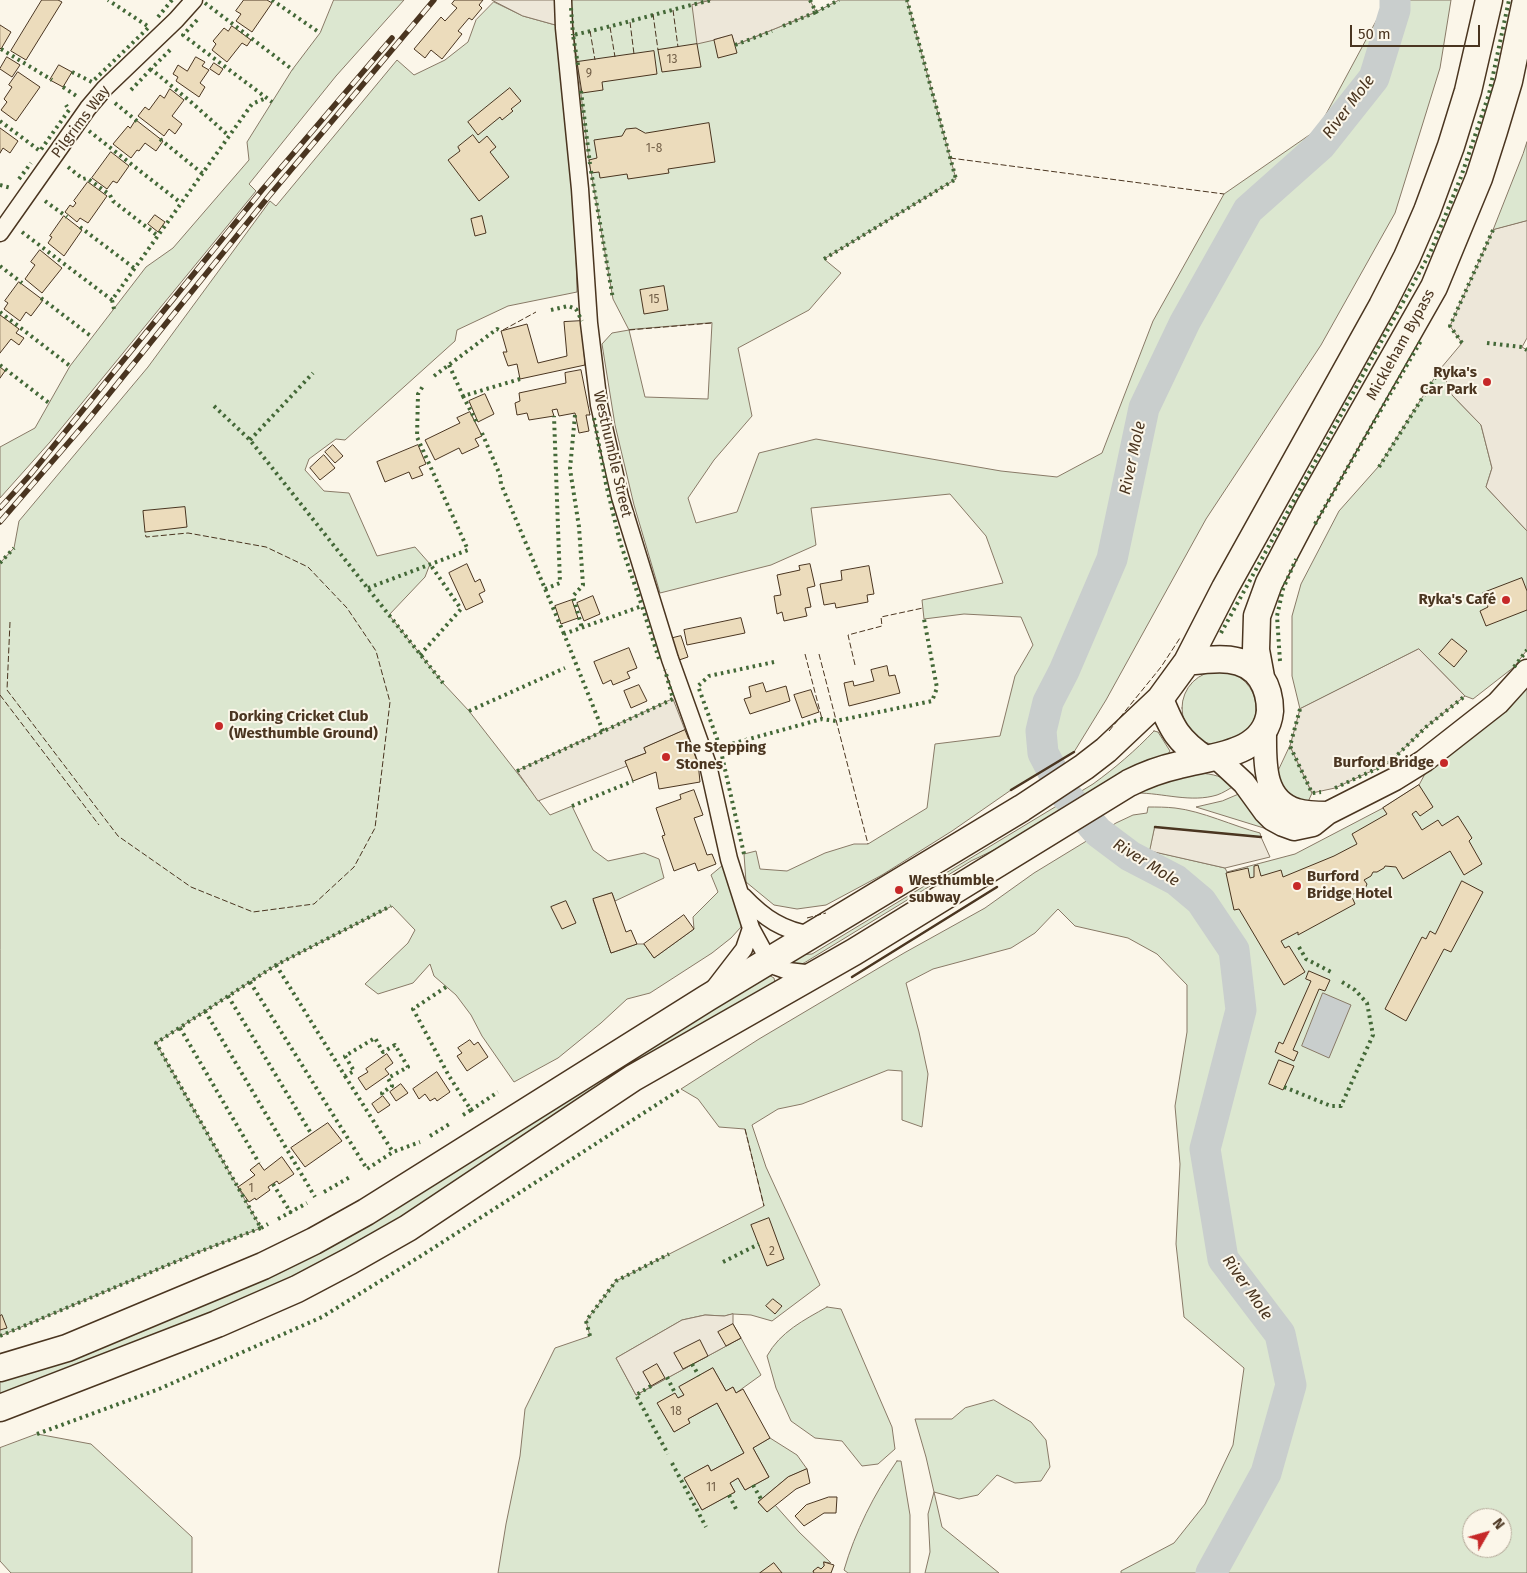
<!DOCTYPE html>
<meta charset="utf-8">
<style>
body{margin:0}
#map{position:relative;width:1527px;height:1573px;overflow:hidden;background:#fbf6e9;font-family:"Fira Sans",sans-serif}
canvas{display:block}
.north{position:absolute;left:1462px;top:1508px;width:50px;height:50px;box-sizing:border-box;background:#fbf6e9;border:1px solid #b4a999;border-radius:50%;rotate:52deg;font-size:14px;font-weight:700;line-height:20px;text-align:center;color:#4a3520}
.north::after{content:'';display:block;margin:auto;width:18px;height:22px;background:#c62828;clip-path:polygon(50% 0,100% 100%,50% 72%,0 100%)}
.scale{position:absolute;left:1350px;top:25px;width:130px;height:22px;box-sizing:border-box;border:2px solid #4a3520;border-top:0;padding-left:6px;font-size:15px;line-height:18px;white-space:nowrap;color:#4a3520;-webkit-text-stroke:4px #fbf6e9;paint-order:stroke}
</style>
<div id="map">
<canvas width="1527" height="1573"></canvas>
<div class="north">N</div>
<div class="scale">50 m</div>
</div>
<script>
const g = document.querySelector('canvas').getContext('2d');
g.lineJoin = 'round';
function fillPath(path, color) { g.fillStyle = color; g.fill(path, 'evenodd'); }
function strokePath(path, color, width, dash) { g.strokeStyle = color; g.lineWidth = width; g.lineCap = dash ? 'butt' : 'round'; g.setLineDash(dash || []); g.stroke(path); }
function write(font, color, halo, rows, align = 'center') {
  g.font = font + ' "Fira Sans",sans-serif'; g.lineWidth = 4; g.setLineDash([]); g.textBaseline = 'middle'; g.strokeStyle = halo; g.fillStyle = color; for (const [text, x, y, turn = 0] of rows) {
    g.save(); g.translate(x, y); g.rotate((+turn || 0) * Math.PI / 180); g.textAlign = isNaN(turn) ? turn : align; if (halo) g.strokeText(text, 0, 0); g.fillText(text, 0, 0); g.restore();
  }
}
const green = new Path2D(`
 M334,0H404L336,76L249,184L256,191L50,442L0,498V447L35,428L70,366L146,267L173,248L249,160L247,142L292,70L320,33Z
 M570,0H712L692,5L732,35L735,45L816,12L839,0H907L956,179L824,259L841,273L809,310L738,348L752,416L714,460L688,498L696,523L737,512L759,453L816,439L1001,471L1057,477L1102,453L1153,321L1224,194L1318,129L1382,10V0H1451L1440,68L1395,213L1321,345L1206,519L1106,700L1074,752L1011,790L952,831L882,875L826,905L797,909L774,905L746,882L744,854L756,851L760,869L787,871L825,853L854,844H868L927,808L935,744L1000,736L1015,676L1033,645L1021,617L964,614L924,619L922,600L1003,583L986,536L950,494L811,508L816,545L771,565L660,593L634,505L615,425L602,344L612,333L629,330L613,299L589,160ZM712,323L708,399L645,397L629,330Z
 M494,2L523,16L559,26L574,182L577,292L508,306L457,330L455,341L345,440L336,439L309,459L305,470L324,491L349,493L377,556L415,547L430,564L425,577L389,615L443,683L469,711L550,815L572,806L593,850L608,861L644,853L659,859L664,878L615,901L612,893L593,900L611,953L637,944H644L654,958L694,929L693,917L718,892L711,875L723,865L743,919L741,927L731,938L712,953L650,993L627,999L601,1023L558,1058L514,1082L482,1036L471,1015L456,995L434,976L430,964L413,983L378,994L365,984L408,943L415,930L392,906L276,965L156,1043L261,1228L201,1251L0,1336V563L14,548L19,521L148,367L270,201L276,206L397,60L414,75L445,60L468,42L476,20Z
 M1527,142V221L1493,230L1523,154Z
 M1441,368L1452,395L1481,425L1492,468L1486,487L1527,531V650L1514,667L1473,699L1465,696L1419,649L1300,709L1292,676V616L1301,584L1339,511L1379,466Z
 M1182 708a37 37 0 1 1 74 0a37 37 0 1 1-74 0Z
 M1527,687V1573H1121V1571L1174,1543L1205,1504L1233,1445L1244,1368L1184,1317L1176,1244L1180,1164L1175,1106L1187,1032V985L1157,954L1128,938L1075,926L1058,909L1035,933L1011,948L933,969L906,983L919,1032L928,1074L922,1127L902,1120V1071L888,1070L802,1104L778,1109L752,1125L766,1167L820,1285L772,1321L751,1315L733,1314L724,1316L705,1315L682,1320L616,1358L636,1395L741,1338L761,1375L736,1393L733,1387L726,1391L713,1368L680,1387L684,1395L678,1398L658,1403L674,1432L689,1423L688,1419L717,1403L744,1453L711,1471L708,1465L685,1478L702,1510L735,1492L730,1483L738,1478L745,1490L769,1477L753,1448L770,1438L797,1455L807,1469L788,1477L758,1502L767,1512L775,1505L799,1532L831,1563L824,1562V1566L821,1569L818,1568L813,1571L814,1573H498L506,1524L520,1456L525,1409L555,1348L590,1336L586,1321L616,1281L764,1206L745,1129L719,1127L698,1099L681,1089L759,1039L904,953L985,908L1034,873L1116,823L1133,815L1147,813L1148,807C1157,807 1166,807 1175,808C1202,811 1233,826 1260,833L1261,837L1155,827L1151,851L1225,868L1227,872L1295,854L1383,808L1419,785L1426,772ZM1472,1518H1502V1548H1472Z
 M1154,731L1158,732L1170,751L1168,754L1147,761L1123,773L1023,836L971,861L804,963L798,965H789L787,962L798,955L812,954L1093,784C1115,768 1135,751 1154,731Z
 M1290,746L1312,793L1308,802C1289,798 1283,794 1275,778Z
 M1199,773C1213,774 1223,776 1234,786C1229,789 1223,793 1217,795C1191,803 1163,793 1137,793L1140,787Z
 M1242,793L1267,829L1196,807L1222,801Z
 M767,974L774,978L775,983L459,1183L293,1280L0,1398V1381L160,1318Z
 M827,1307L841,1309L892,1427L895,1449L878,1464L862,1466L842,1441L815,1438L791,1421L776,1388L767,1356C780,1332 804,1320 827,1307Z
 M994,1400L1031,1422L1046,1440L1050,1467L1041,1481L1015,1483L997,1475L978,1495L959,1499L934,1492L942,1527L999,1573H925L930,1552L928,1514L934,1492L926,1457L915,1419H952L965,1408Z
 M37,1434L91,1444L192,1537V1573H11L0,1561V1448Z
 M897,1461H901L910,1515V1573H848L844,1570C855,1532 874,1494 897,1461Z`);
const parking = new Path2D(`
 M492,0H555L559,26L523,16Z
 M712,0H810L816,12L735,45L732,36L697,44L692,5Z
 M1527,221V338L1522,347L1527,350V531L1486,487L1492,468L1481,425L1452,395L1441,368L1462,343L1450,326L1493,230Z
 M1419,649L1465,696L1426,727L1389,763L1335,788L1312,793L1290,746L1300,709Z
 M673,699L685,730L644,748L646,753L625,761L627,766L538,801L517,771Z
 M1155,827L1261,837L1270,857L1225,868L1150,851Z
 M733,1314V1324L741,1338L636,1395L616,1358L682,1320L705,1315L724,1316Z`);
const water = new Path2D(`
 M1323,993L1351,1005L1329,1058L1302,1046Z`);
const river = new Path2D(`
 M1211,1573L1266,1473L1291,1385L1280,1334L1223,1259L1205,1149L1241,1010L1234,950L1201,901L1176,880L1130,856L1098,832L1064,793L1043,753L1041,731L1048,702L1064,671L1112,559L1144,408L1185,322L1248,210L1320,146L1374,78L1395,10V0`);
const building = new Path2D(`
 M42,0H58L62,2L26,60L11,51Z
 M244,0H267L272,3L252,32L236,21L241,14L236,11Z
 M455,0H483L479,5L482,8L472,20L469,18L458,31L462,34L442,59L431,50L425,58L414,49L441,17L445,21L457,8L452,4Z
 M0,25L11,32L1,49L0,48Z
 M232,26L251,40L247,46L242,43L227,62L212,50L216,44L213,41L224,28L228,31Z
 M732,35L737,53L718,58L714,40Z
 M697,44L701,67L662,72L658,50Z
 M654,51L657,74L602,82L603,90L582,93L577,62Z
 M7,57L20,65L12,77L0,69Z
 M196,57L205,62L202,66L209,70L200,83L205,87L199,97L176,81L178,77L173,74L178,65L187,71Z
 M214,63L223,69L219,75L210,69Z
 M59,65L72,72L63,87L50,80Z
 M18,72L40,87L16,121L1,110L7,102L4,99L12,87L9,85Z
 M510,88L521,101L511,109L513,111L502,120L500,117L478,135L468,122Z
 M170,89L184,100L172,116L182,124L175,134L169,129L164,136L138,116L145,107L149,110L160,95L164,98Z
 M136,120L163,141L156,151L145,143L139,151L137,150L131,158L113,144L128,126L130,128Z
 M709,123L715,162L668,169L669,173L628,179L627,174L600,178L599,172L591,173L589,160L597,158L594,140L622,136L626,129L636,128L645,133Z
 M0,128L18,141L10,153L3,148L0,153Z
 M473,135L479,143L487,136L496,147L490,152L509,177L479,201L448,160L460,151L458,147Z
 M111,152L129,166L117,183L113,181L107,189L92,178Z
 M88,182L107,196L88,223L80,218L77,222L65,212L70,205L73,207L76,203L74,201Z
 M155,215L165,222L158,232L148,224Z
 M64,216L82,230L64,256L48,243L52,237L50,236Z
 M482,216L486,233L475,236L471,219Z
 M40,250L62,268L42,293L25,279L35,265L31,262Z
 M19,282L43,300L31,316L26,312L20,321L4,309L8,303L5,301Z
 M664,286L668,310L644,314L640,290Z
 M0,315L19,329L16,333L24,338L19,345L11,339L0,353Z
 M582,321L585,365L520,379L517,364L508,366L503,352H507L501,331L527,324L538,363L567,356L564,322Z
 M0,367L5,371L0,378Z
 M581,370L590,415H586L589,431L579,433L575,413L559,416L557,409L552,410L554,416L529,420L527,413L517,415L515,403L520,401L519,393L566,383L565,373Z
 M485,394L494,414L478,422L469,401Z
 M470,412L482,436L475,439L479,446L462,454L459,448L435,460L425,440L460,423L457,418Z
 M333,445L343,456L335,463L325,452Z
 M418,445L426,464L419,467L423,475L412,479L409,472L385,482L377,462Z
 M324,455L335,468L320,480L310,468Z
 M185,507L187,527L145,532L143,511Z
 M467,564L475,582L480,579L485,591L479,594L483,602L466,610L449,573Z
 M810,564L815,586L807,588L811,607L805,608L807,616L784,621L782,612L777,614L774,596L781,595L777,575L800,570L799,566Z
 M869,566L874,594L867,595L868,602L836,608L835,603L824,605L820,584L842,580L841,571Z
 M1522,578L1527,591V610L1486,626L1480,611L1488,607L1483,593Z
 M593,596L600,614L584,621L577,603Z
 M572,600L578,618L561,624L555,606Z
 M741,618L745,633L687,645L684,630Z
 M681,636L688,657L676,661L669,639Z
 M1452,639L1467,651L1454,667L1439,654Z
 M629,648L637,668L627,672L630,678L613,685L611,680L603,684L594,662Z
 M887,666L889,676L895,675L900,693L849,706L844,683L853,681L854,686L874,681L871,670Z
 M763,683L766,692L786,686L790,701L750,714L744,699L751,697L749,687Z
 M639,685L647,701L631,708L624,691Z
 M811,690L819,712L802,718L794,695Z
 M685,730L698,762L700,782L659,789L656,772L633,781L625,761L646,753L644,748Z
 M1419,785L1433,807L1420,816L1416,811L1412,814L1422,830L1438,820L1442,826L1458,816L1472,838L1469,841L1482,864L1464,875L1450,851L1403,879L1396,867L1385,866L1384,868L1377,872H1373L1371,876L1364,880L1367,884L1365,889L1351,895L1355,904L1298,935V932L1281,941L1285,948L1289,946L1305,972L1284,985L1239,909L1234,910L1226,873L1248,868L1250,878L1254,877V866L1258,865L1261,876L1281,870L1283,877L1334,856L1357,844L1352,834L1387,814L1383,808Z
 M694,790L703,815L694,818L707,855L712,854L716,864L698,871L695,863L674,871L662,836L665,835L656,808L681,799L680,795Z
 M1462,881L1483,892L1451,952L1444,949L1406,1021L1385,1009L1422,937L1426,939L1430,931L1435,934Z
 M612,893L626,932L631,930L637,944L611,953L593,899Z
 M566,901L576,923L562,929L551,907Z
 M684,915L694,929L654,958L644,944Z
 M1309,971L1330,980L1325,991L1319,989L1293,1050L1298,1052L1294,1061L1275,1052L1279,1042L1283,1044L1311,981L1306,979Z
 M470,1040L474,1045L478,1042L488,1057L467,1071L457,1056L462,1053L458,1048Z
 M387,1054L393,1063L385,1069L389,1074L366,1090L358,1078L368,1072L366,1069Z
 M1279,1060L1294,1066L1283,1090L1269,1084Z
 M437,1072L450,1092L437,1101L435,1098L430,1101L425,1094L419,1099L413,1089Z
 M401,1084L408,1093L396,1101L390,1092Z
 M383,1096L390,1105L378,1113L372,1104Z
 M328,1123L342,1141L305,1167L291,1148Z
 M282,1157L294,1174L279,1184L277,1181L268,1187L270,1190L256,1200L255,1198L249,1202L238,1187L255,1175L250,1170L259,1163L264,1170Z
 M769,1218L784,1259L767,1266L751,1225Z
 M773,1299L782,1306L775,1314L766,1306Z
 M2,1315L7,1328L0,1330V1316Z
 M733,1324L741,1338L726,1346L718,1332Z
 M700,1340L708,1356L683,1369L674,1353Z
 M657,1364L665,1378L651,1386L643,1372Z
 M713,1368L726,1391L733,1387L736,1393L743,1389L770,1438L753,1448L769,1477L745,1490L738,1478L730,1483L735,1492L702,1510L684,1478L708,1465L711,1471L744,1453L717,1403L688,1419L690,1423L674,1432L657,1403L675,1393L678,1398L684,1395L679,1387Z
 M807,1469L810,1483L796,1489L767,1512L758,1502L788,1477Z
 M829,1497H837L836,1513H824L804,1526L795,1516L806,1505Z
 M824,1562L834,1565L831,1573H814L813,1571L818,1567L821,1569L824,1566Z
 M774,1563L782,1573H760Z`);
const minor = new Path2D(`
 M563,0L564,28L580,189L589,323L599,405L620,497L670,659L708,765L729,859L751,928L769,961L777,967L788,971L814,974
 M0,233L88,108L105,88L176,20L194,0
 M743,896C764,918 783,931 813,935
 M714,988L744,949L751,928`);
const secondary = new Path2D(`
 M1265,731C1265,760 1262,800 1297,810C1306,813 1318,813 1328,813
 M1216,757L1244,783L1265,812L1272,819L1283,825L1294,829L1313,825L1328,813L1395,779L1424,761L1498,703L1527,671`);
const trunk = new Path2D(`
 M1261,677L1256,650L1257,616L1269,583L1309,507L1434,287L1479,178L1494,131L1509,81L1526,0
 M1160,699C1172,729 1178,741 1205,759
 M0,1368L67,1348L263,1266L314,1241L366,1212L707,998L1022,808L1084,767L1106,750L1160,699L1187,662L1225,588L1382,306L1407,257L1427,211L1451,146L1468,91L1489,0
 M0,1408L217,1324L297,1289L350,1261L408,1228L633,1078L854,952L1129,783C1145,775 1161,769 1179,765C1212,756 1266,755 1270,711C1270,700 1267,687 1261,678C1245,653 1211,659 1187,662`);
const rail = new Path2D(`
 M0,508L30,475L262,190L392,38
 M0,522L88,420L269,196L434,0`);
const hedge = new Path2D(`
 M272,0L320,33
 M810,0L816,12L839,0
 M205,3L293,70
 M571,8L573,35
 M158,17L172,0
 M197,20L183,35L272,102
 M783,26L816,12
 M735,45L772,31
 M1,49L52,80
 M170,50L151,69L191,102L229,136
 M578,65L573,35C620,25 665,11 712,0
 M72,72L92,82L149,27L108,0
 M63,87L78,97
 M131,90L151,69
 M581,91L590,164
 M115,103L138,122
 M0,121L40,151L69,110L66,105
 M89,131L181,203
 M160,139L203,174
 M68,167L83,179L87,178L110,195L113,201L158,236
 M591,171L613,299
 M19,179L31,163
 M0,185L11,188
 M45,201L67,217
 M80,227L134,268
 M22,232L112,300
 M824,259L956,179L907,0
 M0,266L22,283
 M41,298L92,337
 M114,309L112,300L252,104L266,98
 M551,310L568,306L576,309L582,321
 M0,312L70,366
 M1462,343L1450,326L1493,230
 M1487,343L1522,347L1527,350
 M0,365L49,403
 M449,365L463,396L520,379
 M434,376L497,329L501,331
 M463,396L478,425
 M214,406L250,440L443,683
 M575,415L570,469L579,527L583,585L573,596L582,628
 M594,418L606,484L620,542L642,606
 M482,433L500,475L501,484L564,634
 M250,440L313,373
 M1379,467L1441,368
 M1315,524L1422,339
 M0,563L14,548
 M368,588L468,550L417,437L418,394L423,386
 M545,589L560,583L554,416
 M1221,633L1430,253L1461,177L1489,94L1509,0
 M420,655L461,609L430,564
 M1280,661L1277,616L1283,589L1296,559
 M1514,667L1527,650
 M1300,709L1290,746L1312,793L1321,792
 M469,711L565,668
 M603,731L564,634L642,606L659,659
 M720,747L822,719L836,721L932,701L937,688L924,619
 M517,771L673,699L665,670
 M1335,788L1389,763L1426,727L1465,696
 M572,806L633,781
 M744,854L720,747L698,686L709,676L774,662
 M1299,947L1306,959L1333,973
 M276,965L345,1076L354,1071L345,1056L375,1038L383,1052L395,1045L408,1067L388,1078L392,1086L382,1093L383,1096
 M250,982L367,1169L393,1152L420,1142
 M446,987L413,1009L449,1076L471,1110L498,1092
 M228,996L312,1135
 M205,1011L315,1197
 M180,1028L259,1163
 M345,1076L393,1152
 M1284,1087L1331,1106H1341L1373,1035L1367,1003L1355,990L1342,982
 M463,1115L471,1110
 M430,1136L451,1123
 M273,1184L291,1213
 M324,1192L352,1176
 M278,1219L307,1203
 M261,1228L268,1224
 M723,1262L759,1244
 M0,1336L201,1251L261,1228L156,1043L276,965L391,906
 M590,1336L586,1321L616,1281L669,1254
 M692,1364L699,1376
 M667,1377L675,1393
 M651,1386L636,1395L668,1454
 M37,1434L159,1389L322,1317L424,1254L681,1089
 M672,1463L706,1527
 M753,1485L761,1499
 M729,1495L737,1511`);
const fence = new Path2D(`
 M673,10L678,47
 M653,14L658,50
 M630,22L634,54
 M610,27L615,57
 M590,31L595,60
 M950,158L1224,194
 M503,330L536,312
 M629,330L712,323
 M10,622L7,690L118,836L191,887L253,912L314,904L354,867L375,828L390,702L376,651L347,608L308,567L266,547L188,533L146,537L145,532
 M805,654L822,719
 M819,654L868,844
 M855,665L848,635L882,626L881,617L923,608
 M0,695L99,825
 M1109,731L1161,667L1180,638
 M807,918L826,913
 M745,1129L764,1206`);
const wall = new Path2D(`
 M1011,790L1074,752
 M1155,827L1261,837
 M852,977L997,887`);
const markers = [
 [1487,382,5,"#c62828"],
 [1506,600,5,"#c62828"],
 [219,726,5,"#c62828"],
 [666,757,5,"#c62828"],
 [1444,763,5,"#c62828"],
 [1297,886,5,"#c62828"],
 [899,890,5,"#c62828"]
];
const numberNames = [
 ["13",672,60],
 ["9",589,74],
 ["1-8",654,149],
 ["15",654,300],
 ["1",251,1189],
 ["2",772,1252],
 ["18",676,1412],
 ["11",711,1488]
];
const streetNames = [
 ["Pilgrims Way",81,122,-53],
 ["Mickleham Bypass",1401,345,-61],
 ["Westhumble Street",612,454,77]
];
const poiNames = [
 ["Ryka's",1477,373,"right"],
 ["Car Park",1477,390,"right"],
 ["Ryka's Café",1496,600,"right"],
 ["Dorking Cricket Club",229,717],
 ["(Westhumble Ground)",229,734],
 ["The Stepping",676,748],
 ["Stones",676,765],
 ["Burford Bridge",1434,763,"right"],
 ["Burford",1307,877],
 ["Bridge Hotel",1307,894],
 ["Westhumble",909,881],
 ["subway",909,898]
];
const waterNames = [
 ["River Mole",1349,107,-53],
 ["River Mole",1133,458,-78],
 ["River Mole",1146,863,32],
 ["River Mole",1247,1288,55]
];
fillPath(green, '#dce7d0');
strokePath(green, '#887966', 1);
fillPath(parking, '#ede7d9');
strokePath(parking, '#887966', 1);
fillPath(water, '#c9cecd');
strokePath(water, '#887966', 1);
strokePath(river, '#c9cecd', 31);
fillPath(building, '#ecdcbc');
strokePath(building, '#4a3520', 1);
strokePath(minor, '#4a3520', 19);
strokePath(secondary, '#4a3520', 25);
strokePath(trunk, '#4a3520', 29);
strokePath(minor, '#fbf6e9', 16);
strokePath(secondary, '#fbf6e9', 22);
strokePath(trunk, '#fbf6e9', 26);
strokePath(rail, '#4a3520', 5.5);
strokePath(rail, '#fbf6e9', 4, [11]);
strokePath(hedge, '#436837', 4, [2.5, 4]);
strokePath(fence, '#4a3520', 1, [6, 2.5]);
strokePath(wall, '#4a3520', 2.5);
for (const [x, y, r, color] of markers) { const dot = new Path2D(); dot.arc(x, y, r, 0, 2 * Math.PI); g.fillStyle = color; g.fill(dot); strokePath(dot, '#fbf6e9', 2); }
write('12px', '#725f47', null, numberNames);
write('15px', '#4a3520', '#fbf6e9', streetNames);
write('bold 15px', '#4a3520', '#fbf6e9', poiNames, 'left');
write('italic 16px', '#4a3520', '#fbf6e9', waterNames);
</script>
